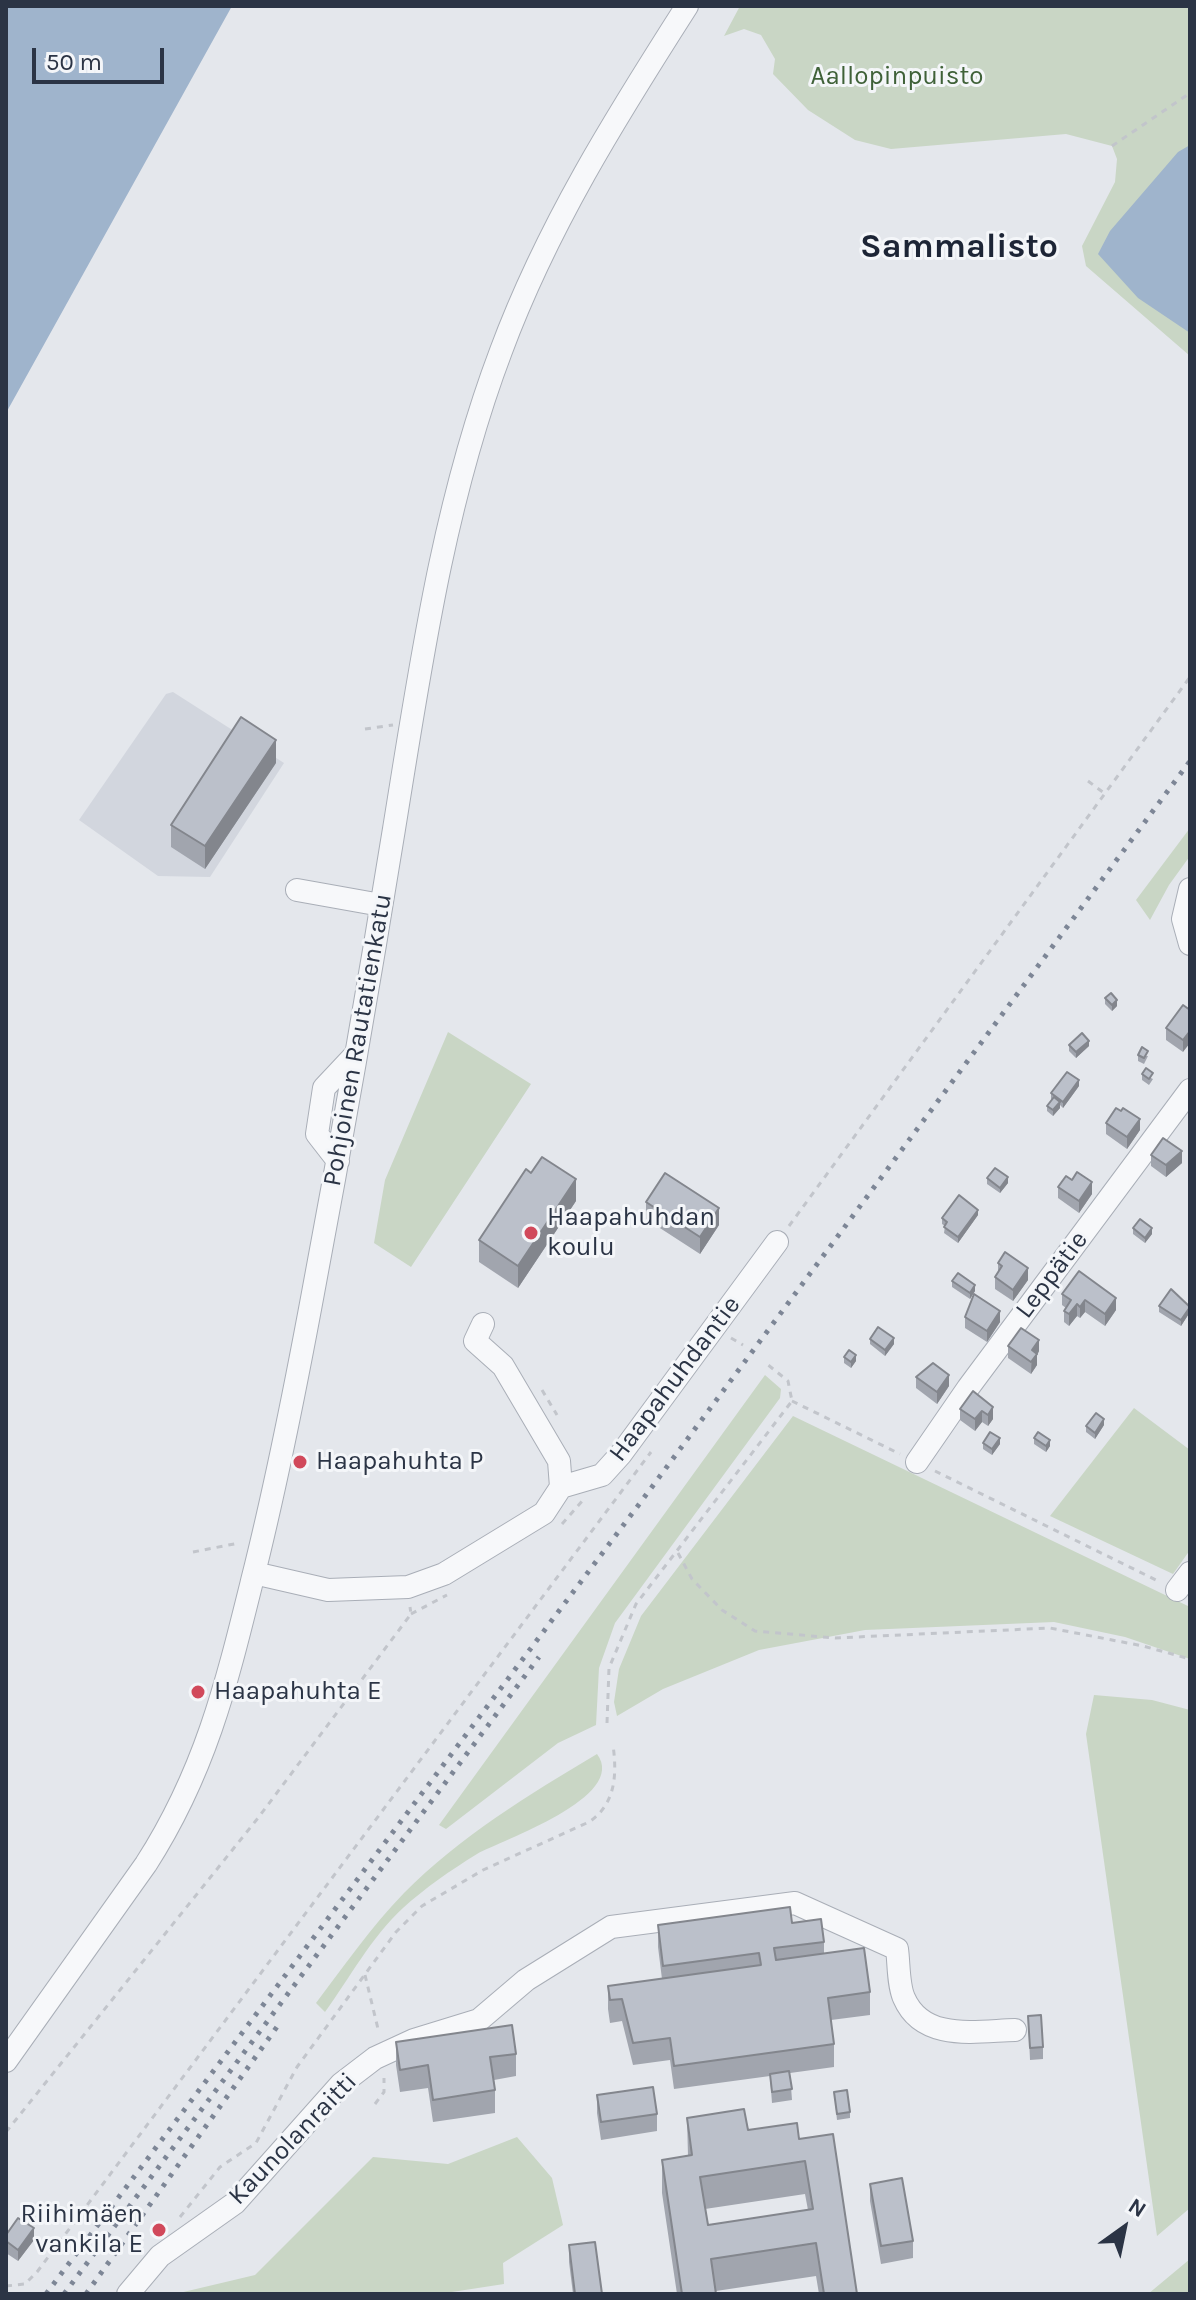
<!DOCTYPE html>
<meta charset="utf-8">
<style>
body{margin:0}
#map{position:relative;width:1196px;height:2300px;overflow:hidden;background:#e4e7ec;font-family:Karla,sans-serif}
canvas{display:block}
.frame{position:absolute;inset:0;border:8px solid #2b3445;pointer-events:none}
.north{position:absolute;left:1084px;top:2188px;width:80px;height:80px;-webkit-text-stroke:6px #f4f6f9;paint-order:stroke;rotate:33deg;font-size:22px;font-weight:700;line-height:32px;text-align:center;color:#2b3445}
.north::after{content:'';display:block;margin:auto;width:28px;height:36px;background:#2b3445;clip-path:polygon(50% 0,100% 100%,50% 72%,0 100%)}
.scale{position:absolute;left:32px;top:48px;width:132px;height:36px;box-sizing:border-box;border:4px solid #2b3445;border-top:0;padding-left:10px;font-size:24px;line-height:28px;white-space:nowrap;color:#2b3445;-webkit-text-stroke:6px #f4f6f9;paint-order:stroke}
</style>
<div id="map">
<canvas width="1196" height="2300"></canvas>
<div class="frame"></div>
<div class="north">N</div>
<div class="scale">50 m</div>
</div>
<script>
const g = document.querySelector('canvas').getContext('2d');
g.lineJoin = 'round';
function fillPath(path, color) { g.fillStyle = color; g.fill(path, 'evenodd'); }
function strokePath(path, color, width, dash) { g.strokeStyle = color; g.lineWidth = width; g.lineCap = dash ? 'butt' : 'round'; g.setLineDash(dash || []); g.stroke(path); }
function write(font, color, halo, rows, align = 'center') {
  g.font = font + ' Karla,sans-serif'; g.lineWidth = 6; g.setLineDash([]); g.textBaseline = 'middle'; g.strokeStyle = halo; g.fillStyle = color; for (const [text, x, y, turn = 0] of rows) {
    g.save(); g.translate(x, y); g.rotate((+turn || 0) * Math.PI / 180); g.textAlign = isNaN(turn) ? turn : align; if (halo) g.strokeText(text, 0, 0); g.fillText(text, 0, 0); g.restore();
  }
}
const built = new Path2D(`
 M173,692L284,763L210,877L158,876L79,820L166,694Z`);
const green = new Path2D(`
 M740,6H1190V356L1086,266L1082,246L1115,182L1117,159L1112,146L1066,134L891,149L855,140L808,110L773,74L775,59L761,35L744,29L724,36Z
 M1190,828V856L1169,885L1150,920L1136,900Z
 M448,1032L531,1084L411,1267L374,1243L385,1180Z
 M765,1375L781,1389L780,1398L615,1623L599,1668L596,1725L558,1743L446,1829L439,1825Z
 M1134,1408L1190,1450V1550L1173,1574L1050,1516Z
 M793,1416L1190,1607V1659L1125,1637L1054,1622L865,1630L759,1650L663,1689L617,1716L614,1702L619,1669L641,1616Z
 M1094,1695L1152,1700L1190,1710V2208L1157,2236L1086,1734Z
 M597,1754C629,1797 502,1840 477,1854C451,1870 425,1888 403,1908C372,1936 349,1979 325,2012L316,2003C344,1966 371,1927 404,1893C461,1836 528,1795 597,1754Z
 M517,2137L552,2178L563,2225L503,2263L504,2284L439,2294H175L255,2275L373,2157L448,2164Z
 M1190,2259V2294H1148Z`);
const water = new Path2D(`
 M6,6H232L6,413Z
 M1190,145V333L1138,298L1098,254L1110,231L1178,152Z`);
const path = new Path2D(`
 M1112,146L1190,93
 M365,729L393,725
 M1088,781L1104,793
 M789,1226L1190,677
 M731,1338L743,1345
 M542,1390L557,1415
 M792,1401L900,1454
 M935,1471L1158,1581
 M562,1524L583,1500
 M193,1552L239,1543
 M678,1553L692,1579L722,1610L755,1631L835,1638L1050,1628L1143,1646L1190,1659
 M411,1614L447,1595
 M607,1723L609,1668L636,1604L792,1401L788,1381L767,1364
 M365,1975L379,2033
 M375,2104L384,2092V2078
 M6,2132L258,1818L411,1614L410,1607
 M180,2217L220,2167L256,2143L297,2067L396,1932L422,1906L483,1870L589,1822C616,1804 617,1774 613,1745
 M6,2286L25,2284L37,2272L651,1452`);
const minor = new Path2D(`
 M1190,889L1183,919L1190,944
 M297,890L381,905
 M338,1161L317,1134L324,1088L355,1055
 M483,1324L475,1341L503,1366L559,1461L561,1487
 M917,1462L968,1388L1190,1090
 M254,1573L328,1590L408,1587L444,1574L544,1513L561,1487L602,1475L621,1454L777,1242
 M1177,1590L1190,1573
 M6,2061L146,1864C205,1772 226,1686 252,1581C276,1486 295,1390 313,1293C342,1139 369,984 394,829C420,669 443,504 501,351C547,227 616,117 687,6
 M128,2294L160,2256L235,2203L341,2084L375,2058L414,2040L479,2020L526,1980L611,1927L795,1903L897,1949C899,1963 898,1985 904,1998C923,2042 976,2031 1015,2030`);
const rail = new Path2D(`
 M46,2294L643,1499L1190,761
 M64,2294L539,1657
 M86,2294L279,2024`);
const wall = new Path2D(`
 M276,763L205,869L171,847V825Z
 M1105,998L1117,1006L1112,1011L1105,1004Z
 M1190,1010L1183,1052L1166,1040V1028Z
 M1069,1045L1089,1046L1076,1058L1069,1051Z
 M1138,1055L1148,1056L1144,1064L1138,1061Z
 M1142,1074L1153,1079L1149,1085L1142,1080Z
 M1079,1086L1063,1108L1060,1105V1108L1053,1116L1047,1111V1106L1052,1100L1051,1099V1093Z
 M1106,1123L1140,1130L1127,1149L1106,1134Z
 M1151,1155L1182,1163L1166,1177L1151,1166Z
 M987,1178L1008,1183L1000,1193L987,1184Z
 M1058,1187L1092,1194L1079,1213L1058,1198Z
 M576,1201L518,1288L479,1262V1240Z
 M646,1202L719,1225L700,1254L646,1219Z
 M978,1215L958,1243L944,1233L945,1226L942,1224V1218Z
 M1133,1228L1152,1234L1145,1243L1133,1234Z
 M998,1263L1028,1280L1013,1301L995,1289V1277L998,1273Z
 M952,1281L975,1291L970,1299L952,1287Z
 M1062,1294L1116,1310L1105,1326L1085,1312L1080,1318L1077,1316L1069,1326L1064,1322V1311L1066,1308L1062,1305Z
 M1159,1306L1190,1312L1181,1326L1159,1312Z
 M965,1317L1000,1322L987,1342L965,1328Z
 M870,1339L894,1344L885,1356L870,1344Z
 M1008,1346L1039,1351L1037,1355V1365L1031,1374L1008,1358Z
 M844,1357L856,1361L851,1368L844,1363Z
 M916,1377L949,1386L937,1404L916,1388Z
 M993,1407V1419L988,1426L982,1422L975,1431L960,1420V1409Z
 M1104,1425L1095,1439L1086,1432V1426Z
 M1034,1438L1050,1446L1046,1452L1034,1444Z
 M983,1443L1000,1444L992,1455L983,1449Z
 M792,1923L824,1942V1954L870,1992V2015L831,2020L834,2044V2067L790,2073L792,2100L772,2103L770,2076L674,2089L670,2060L633,2065L622,2021L610,2023L608,2009V1986L662,1979L658,1947V1925Z
 M1028,2016L1043,2047V2059L1030,2060Z
 M396,2042L516,2054V2076L494,2080L495,2090V2113L433,2122L428,2088L400,2092L396,2065Z
 M834,2092L850,2112V2118L837,2120Z
 M597,2095L657,2114V2131L601,2140L597,2113Z
 M687,2118L799,2139L857,2294H819L816,2276L716,2291V2294H677L662,2193V2160L688,2156ZM805,2194L808,2210L708,2225L705,2209Z
 M870,2184L913,2241V2258L881,2264L870,2201Z
 M6,2235L34,2240L18,2261L6,2253Z
 M569,2245L602,2294H573L569,2262Z`);
const shadedWall = new Path2D(`
 M276,740V763L205,869V846Z
 M1117,1000V1006L1112,1011V1005Z
 M1190,1031V1043L1183,1052V1040Z
 M1089,1041V1046L1076,1058V1052Z
 M1079,1080V1086L1063,1108V1102Z
 M1060,1102V1108L1053,1116V1110Z
 M1140,1119V1130L1127,1149V1137Z
 M1182,1151V1163L1166,1177V1165Z
 M1008,1177V1183L1000,1193V1188Z
 M576,1179V1201L518,1288V1266Z
 M1092,1182V1194L1079,1213V1201Z
 M719,1208V1225L700,1254V1237Z
 M978,1210V1215L958,1243V1237Z
 M1152,1228V1234L1145,1243V1238Z
 M1028,1268V1280L1013,1301V1290Z
 M975,1285V1291L970,1299V1293Z
 M1116,1298V1310L1105,1326V1314Z
 M1085,1300V1312L1080,1318V1307Z
 M1077,1304V1316L1069,1326V1314Z
 M1190,1307V1312L1181,1326V1320Z
 M1000,1311V1322L987,1342V1331Z
 M894,1338V1344L885,1356V1350Z
 M1039,1340V1351L1037,1355V1365L1031,1374L1032,1350Z
 M856,1355V1361L851,1368V1362Z
 M949,1375V1386L937,1404V1392Z
 M993,1407V1419L988,1426V1415Z
 M982,1411V1422L975,1431V1419Z
 M1104,1419V1425L1095,1439V1433Z
 M1000,1438V1444L992,1455V1449Z
 M1050,1440V1446L1046,1452V1446Z
 M34,2228V2240L18,2261V2250Z`);
const building = new Path2D(`
 M241,717L276,740L205,846L171,825Z
 M1111,993L1117,1000L1112,1005L1105,998Z
 M1183,1005L1190,1010V1031L1183,1040L1166,1028Z
 M1082,1033L1089,1041L1076,1052L1069,1045Z
 M1142,1047L1148,1051L1144,1058L1138,1055Z
 M1146,1068L1153,1073L1149,1079L1142,1074Z
 M1067,1072L1079,1080L1063,1102L1051,1093Z
 M1054,1097L1060,1102L1053,1110L1047,1106Z
 M1116,1108L1121,1111L1123,1108L1140,1119L1127,1137L1106,1123Z
 M1163,1138L1182,1151L1166,1165L1151,1155Z
 M542,1157L576,1179L518,1266L479,1240L526,1169L531,1173Z
 M995,1168L1008,1177L1000,1188L987,1178Z
 M1077,1172L1092,1182L1079,1201L1058,1187L1066,1176L1072,1180Z
 M665,1173L719,1208L700,1237L646,1202Z
 M959,1195L978,1210L958,1237L944,1227L947,1222L942,1218Z
 M1140,1219L1152,1228L1145,1238L1133,1228Z
 M1005,1252L1028,1268L1013,1290L995,1277L1002,1266L998,1263Z
 M1079,1271L1116,1298L1105,1314L1085,1300L1080,1307L1077,1304L1069,1314L1064,1311L1071,1300L1062,1294Z
 M958,1273L975,1285L970,1293L952,1281Z
 M1171,1289L1190,1307L1181,1320L1159,1306Z
 M974,1294L1000,1311L987,1331L965,1317Z
 M878,1327L894,1338L885,1350L870,1339Z
 M1021,1328L1039,1340L1032,1350L1037,1354L1031,1362L1008,1346Z
 M849,1350L856,1355L851,1362L844,1357Z
 M933,1363L949,1375L937,1392L916,1377Z
 M973,1391L993,1407L988,1415L982,1411L975,1419L960,1409Z
 M1096,1413L1104,1419L1095,1433L1086,1426Z
 M990,1432L1000,1438L992,1449L983,1443Z
 M1038,1432L1050,1440L1046,1446L1034,1438Z
 M790,1907L792,1923L821,1919L824,1942L774,1948L776,1960L864,1948L870,1992L828,1998L834,2044L674,2066L670,2038L633,2043L622,1999L610,2000L608,1986L761,1965L759,1953L663,1966L658,1925Z
 M1041,2015L1043,2047L1030,2048L1028,2016Z
 M512,2025L516,2054L490,2057L495,2090L433,2100L428,2065L400,2070L396,2042Z
 M789,2071L792,2089L772,2092L770,2074Z
 M653,2087L657,2114L601,2122L597,2095Z
 M847,2090L850,2112L837,2114L834,2092Z
 M744,2109L748,2130L797,2123L799,2139L833,2134L857,2294H824L816,2243L711,2259L716,2294H682L662,2160L692,2155L687,2118ZM805,2161L813,2209L708,2225L700,2177Z
 M902,2178L913,2241L881,2246L870,2184Z
 M18,2218L34,2228L18,2250L6,2241V2235Z
 M595,2242L602,2294H575L569,2245Z`);
const markers = [
 [531,1233,8,"#d1495b"],
 [300,1462,8,"#d1495b"],
 [198,1692,8,"#d1495b"],
 [159,2230,8,"#d1495b"]
];
const parkNames = [
 ["Aallopinpuisto",897,77]
];
const streetNames = [
 ["Pohjoinen Rautatienkatu",358,1040,-80],
 ["Leppätie",1052,1275,-53],
 ["Haapahuhdantie",675,1379,-53],
 ["Kaunolanraitti",293,2139,-46]
];
const poiNames = [
 ["Haapahuhdan",547,1218],
 ["koulu",547,1248],
 ["Haapahuhta P",316,1462],
 ["Haapahuhta E",214,1692],
 ["Riihimäen",143,2215,"right"],
 ["vankila E",143,2245,"right"]
];
const districtNames = [
 ["Sammalisto",959,247]
];
fillPath(built, '#d2d6de');
fillPath(green, '#c9d6c5');
fillPath(water, '#9fb4cc');
strokePath(minor, '#a9aeb7', 24);
strokePath(path, '#c2c5cb', 3, [6, 6]);
strokePath(minor, '#f7f8fa', 22);
strokePath(rail, '#7d8696', 5, [4, 8]);
fillPath(wall, '#a1a5ae');
fillPath(shadedWall, '#83868d');
fillPath(building, '#bbc0ca');
strokePath(building, '#83868d', 2);
for (const [x, y, r, color] of markers) { const dot = new Path2D(); dot.arc(x, y, r, 0, 2 * Math.PI); g.fillStyle = color; g.fill(dot); strokePath(dot, '#f4f6f9', 3); }
write('26px', '#3f6138', '#f4f6f9', parkNames);
write('26px', '#2b3445', '#f4f6f9', streetNames);
write('26px', '#2b3445', '#f4f6f9', poiNames, 'left');
write('bold 34px', '#1d2536', '#f4f6f9', districtNames);
</script>
